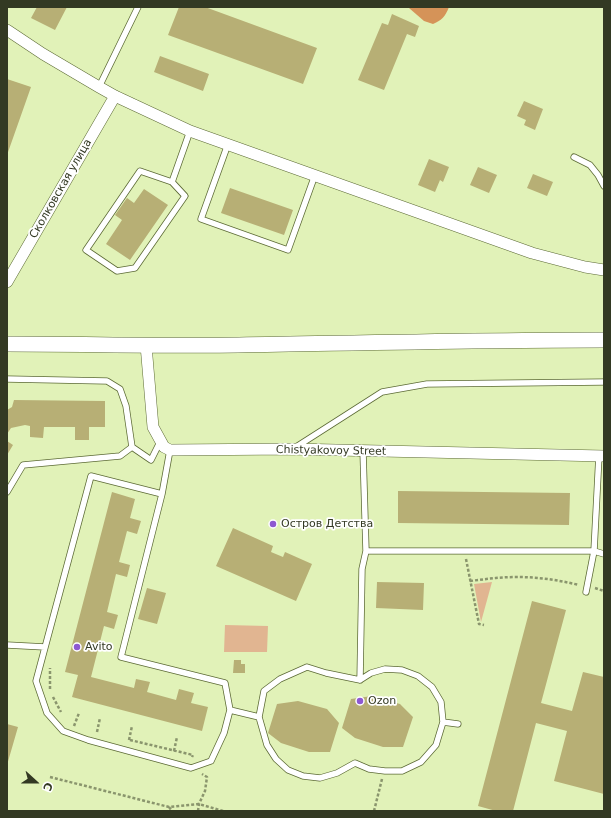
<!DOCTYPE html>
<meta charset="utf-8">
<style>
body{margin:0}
#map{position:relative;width:611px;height:818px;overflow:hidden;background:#e1f2b8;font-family:"DejaVu Sans",sans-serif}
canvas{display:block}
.frame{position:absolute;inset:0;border:8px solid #333923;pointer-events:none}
.north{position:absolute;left:16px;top:762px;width:40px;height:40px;-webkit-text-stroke:3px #fff;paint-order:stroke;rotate:111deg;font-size:11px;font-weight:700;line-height:16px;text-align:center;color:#333923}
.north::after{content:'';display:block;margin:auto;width:14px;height:18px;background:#333923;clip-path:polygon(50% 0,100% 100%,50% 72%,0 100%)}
</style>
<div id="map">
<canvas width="611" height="818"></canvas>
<div class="frame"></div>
<div class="north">С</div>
</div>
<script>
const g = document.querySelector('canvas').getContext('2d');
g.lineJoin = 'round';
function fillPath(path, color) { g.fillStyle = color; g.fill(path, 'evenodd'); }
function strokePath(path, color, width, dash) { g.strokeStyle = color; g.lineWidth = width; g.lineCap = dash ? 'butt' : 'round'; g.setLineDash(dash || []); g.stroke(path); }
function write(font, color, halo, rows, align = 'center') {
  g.font = font + ' "DejaVu Sans",sans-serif'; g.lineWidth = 3.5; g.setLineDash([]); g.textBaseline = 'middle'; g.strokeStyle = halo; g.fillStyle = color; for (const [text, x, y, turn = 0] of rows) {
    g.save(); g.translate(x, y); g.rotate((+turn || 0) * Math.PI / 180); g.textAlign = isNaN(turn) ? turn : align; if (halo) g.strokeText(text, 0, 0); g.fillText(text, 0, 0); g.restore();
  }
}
const green = new Path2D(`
 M492,582L481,622L474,584Z
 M225,625L268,626L267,652H224Z`);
const forest = new Path2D(`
 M408,7H449C445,17 442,20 433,24L424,21L409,8Z`);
const building = new Path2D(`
 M37,7H67L55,30L31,18Z
 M179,7H205L317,48L303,84L168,35Z
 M392,14L419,26L415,37L407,34L384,90L358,80L382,23L388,25Z
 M160,56L209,74L203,91L154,72Z
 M7,79L31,87L7,155Z
 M524,101L543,109L535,130L524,125L526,120L517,116Z
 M429,159L449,167L443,182L440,180L435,192L418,185Z
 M478,167L497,175L489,193L470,185Z
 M533,174L553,182L547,196L527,188Z
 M230,188L293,210L284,235L221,213Z
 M144,189L168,205L130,260L106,244L122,220L115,215L127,198L134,203Z
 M14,400L105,401V427H89V440H75V427H44L43,438L30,437V426L25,425L11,428L7,434V410L12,407Z
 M7,441L13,445L7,455Z
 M398,491L570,493L569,525L398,523Z
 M112,492L135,499L130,518L141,521L137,534L127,531L119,562L130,565L127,577L116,574L107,612L118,615L114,629L104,626L91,677L134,688L136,679L150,682L147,692L176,700L179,689L194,693L191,703L208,707L202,731L72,697L78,675L65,672Z
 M233,528L273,546L271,552L283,557L285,552L312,564L296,601L216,566Z
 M377,582L424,583L423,610L376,608Z
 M147,588L166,593L157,624L138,619Z
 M532,601L566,610L541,703L572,711L583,672L604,677V794L554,781L567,731L536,723L513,811H496L478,806Z
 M234,660H241V664H245V673H233Z
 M372,696L400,704L413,717L403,747H383L355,738L342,728L351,699Z
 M298,701L327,709L339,723L330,752H309L281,743L268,733L277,704Z
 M7,724L18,727L7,765Z`);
const path = new Path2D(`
 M466,559L479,624L484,625
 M470,581C486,579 501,577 517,577C538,577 558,580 579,585
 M595,588L604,591
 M50,689V668
 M53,697L61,712
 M74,726L79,713
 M97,732L100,718
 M129,740L132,726
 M130,740L193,755L192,757
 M174,751L177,737
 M50,777L169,807L199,804L223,811
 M169,807L172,811
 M198,811L199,804L205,791L207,777L202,774
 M374,811L382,779`);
const lane = new Path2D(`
 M99,87L138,7
 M228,144L201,219L288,250L315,175
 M574,157L590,165L598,175L604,186
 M140,171L172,182L185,196L135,268L117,271L86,250Z
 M172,182L190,131
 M7,379L107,381L120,389L126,406L132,447L151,460L160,442
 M296,447L382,392L427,384L604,382
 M7,492L23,465L120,456L132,447
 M162,494L91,476L36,681L47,713L63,731L88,740L191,768L211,761L224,733L230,710L225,683L121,657L162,494L170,450
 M366,551H594L604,554
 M586,592L594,551L599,455
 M7,645L45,647
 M360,680L326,673L307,667L280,679L264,691L259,717L267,745L276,759L288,770L303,776L320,778L337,773L355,763L369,769L385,771H402L421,762L436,745L443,722L441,702L432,687L418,676L402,670L385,669L371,673L360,680L362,569L366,551L363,451
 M230,710L259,717
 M443,722L458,724`);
const street = new Path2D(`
 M7,30L43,54L99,87L115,96L190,131L532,253L585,267L604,270
 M7,282L115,96
 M146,345L153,427L164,447L170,450L292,449L604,456`);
const secondary = new Path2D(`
 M7,344C84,344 162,346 239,345C361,343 482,340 604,340`);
const markers = [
 [273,524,4,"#8d58d1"],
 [77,647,4,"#8d58d1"],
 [360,701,4,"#8d58d1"]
];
const streetNames = [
 ["Сколковская улица",61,189,-60],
 ["Chistyakovoy Street",331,451,1]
];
const poiNames = [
 ["Остров Детства",281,524],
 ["Avito",85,647],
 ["Ozon",368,701]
];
fillPath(green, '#e1b591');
fillPath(forest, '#d59358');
fillPath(building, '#b7af75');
strokePath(lane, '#5c6a35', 7);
strokePath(street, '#5c6a35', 12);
strokePath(secondary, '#5c6a35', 16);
strokePath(path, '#8a956d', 2.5, [3, 2]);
strokePath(lane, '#fff', 5.5);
strokePath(street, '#fff', 11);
strokePath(secondary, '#fff', 15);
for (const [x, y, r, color] of markers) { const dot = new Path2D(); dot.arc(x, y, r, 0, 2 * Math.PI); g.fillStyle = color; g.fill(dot); strokePath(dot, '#fff', 1.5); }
write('11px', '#333923', '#fff', streetNames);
write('11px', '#333923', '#fff', poiNames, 'left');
</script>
